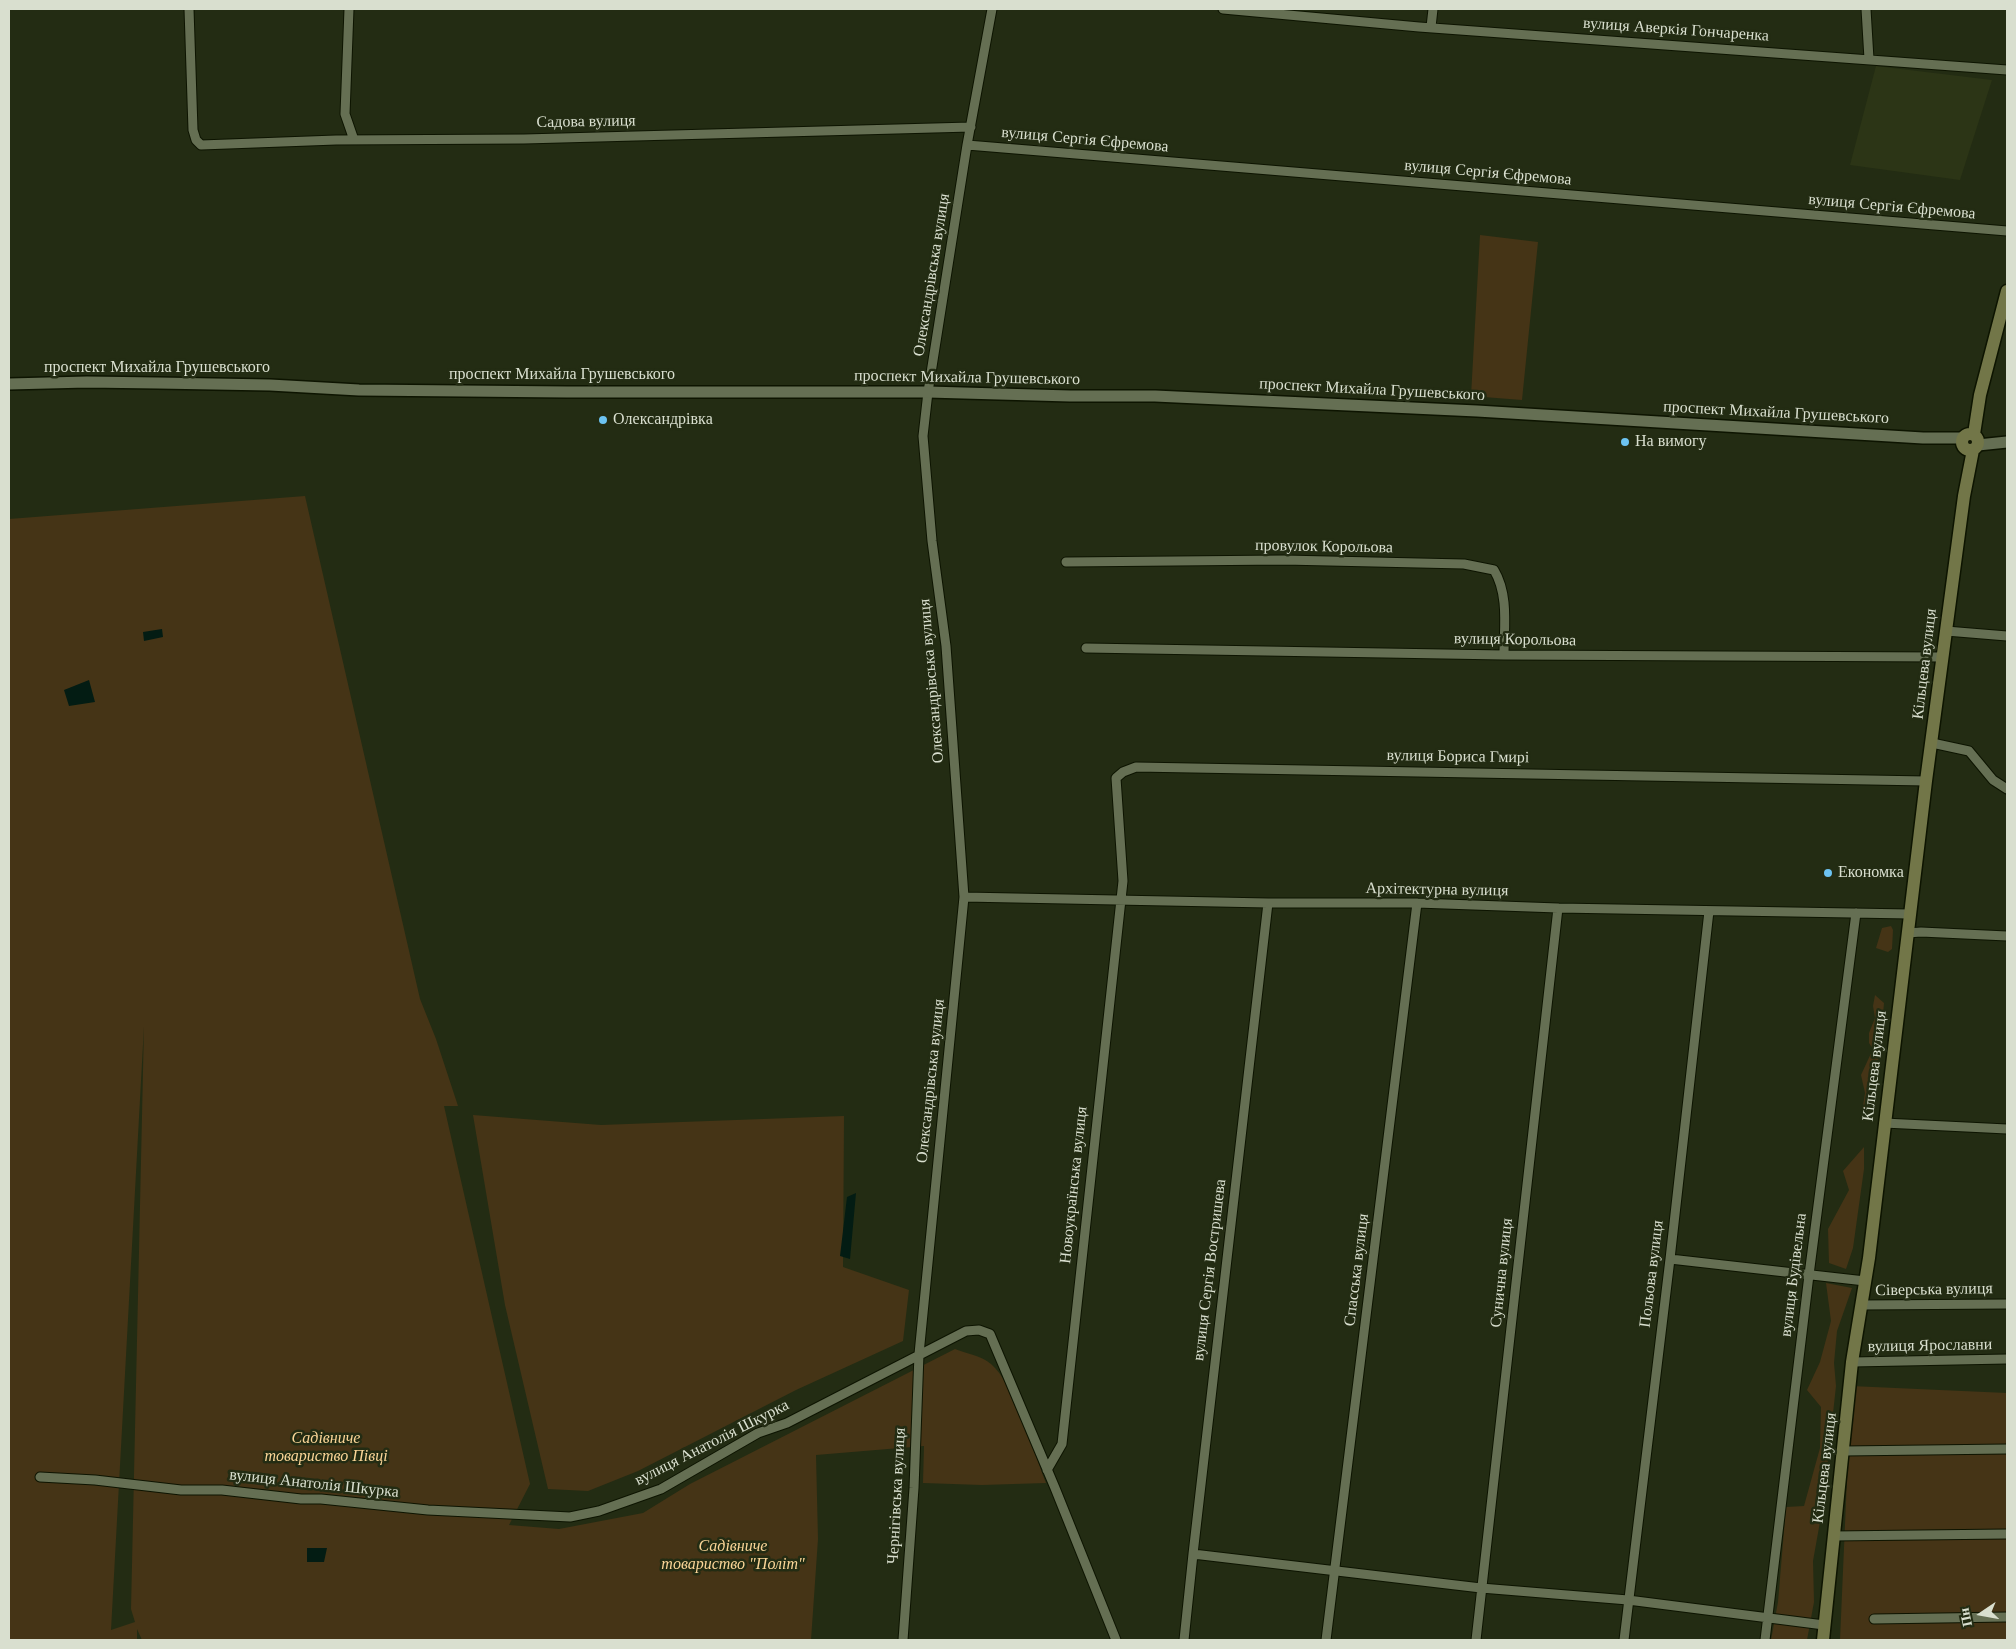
<!DOCTYPE html>
<meta charset="utf-8">
<style>
body{margin:0}
#map{position:relative;width:2016px;height:1649px;overflow:hidden;background:#232c13;font-family:Georgia,serif}
canvas{display:block}
.frame{position:absolute;inset:0;border:10px solid #d9dfcf;pointer-events:none}
.north{position:absolute;left:1956px;top:1589px;width:50px;height:50px;-webkit-text-stroke:4px #232c13;paint-order:stroke;rotate:258deg;font-size:14px;font-weight:700;line-height:20px;text-align:center;color:#d9dfcf}
.north::after{content:'';display:block;margin:auto;width:18px;height:22px;background:#d9dfcf;clip-path:polygon(50% 0,100% 100%,50% 72%,0 100%)}
</style>
<div id="map">
<canvas width="2016" height="1649"></canvas>
<div class="frame"></div>
<div class="north">Пн</div>
</div>
<script>
const g = document.querySelector('canvas').getContext('2d');
g.lineJoin = 'round';
function fillPath(path, color) { g.fillStyle = color; g.fill(path, 'evenodd'); }
function strokePath(path, color, width, dash) { g.strokeStyle = color; g.lineWidth = width; g.lineCap = dash ? 'butt' : 'round'; g.setLineDash(dash || []); g.stroke(path); }
function write(font, color, halo, rows, align = 'center') {
  g.font = font + ' Georgia,serif'; g.lineWidth = 5; g.setLineDash([]); g.textBaseline = 'middle'; g.strokeStyle = halo; g.fillStyle = color; for (const [text, x, y, turn = 0] of rows) {
    g.save(); g.translate(x, y); g.rotate((+turn || 0) * Math.PI / 180); g.textAlign = isNaN(turn) ? turn : align; if (halo) g.strokeText(text, 0, 0); g.fillText(text, 0, 0); g.restore();
  }
}
const built = new Path2D(`
 M1876,66L1992,80L1960,180L1850,165Z`);
const green = new Path2D(`
 M1480,235L1538,242L1522,400L1471,396Z
 M305,496L420,999L436,1039L458,1106H444L530,1484L509,1525L559,1529L643,1513L690,1484L955,1349C965,1353 982,1356 991,1364C1014,1383 1034,1453 1046,1483L982,1485L923,1483L924,1446L816,1455L818,1539L811,1640H142L137,1629V1640H9V519ZM144,1026L131,1609L135,1622L111,1630Z
 M1891,926L1893,930L1892,949L1888,952L1876,948L1882,928Z
 M1875,995L1884,1003L1879,1058L1869,1120L1861,1119L1865,1093L1861,1075L1873,1049L1869,1043V1033L1875,1018L1873,1006Z
 M473,1115L601,1125L844,1116L843,1267L909,1290L903,1341L796,1390L638,1471L588,1491L548,1489L505,1305Z
 M1864,1147V1169L1853,1248L1846,1269L1829,1263L1828,1229L1849,1190L1843,1171Z
 M1826,1283L1852,1288L1837,1331L1834,1363L1836,1386L1823,1505L1813,1561L1814,1602L1807,1640H1771L1778,1602L1786,1507L1804,1506L1820,1448L1821,1407L1807,1390L1820,1362L1831,1321Z
 M1851,1386L2007,1393V1640H1840Z`);
const water = new Path2D(`
 M162,629L163,637L144,641L143,632Z
 M89,680L95,702L69,706L64,690Z
 M856,1193L850,1259L840,1256L847,1197Z
 M307,1548H327L324,1562H307Z`);
const minor = new Path2D(`
 M189,9L193,130L196,140L201,145L336,140L524,139L971,127
 M349,9L345,114L354,140
 M1223,9L1419,27L2007,70
 M1866,9L1869,59
 M1431,27L1433,9
 M967,145L2007,231
 M1066,562L1284,560L1464,564L1494,570C1509,595 1504,627 1504,655
 M1946,631L2007,636
 M1086,648L1504,655L1943,657
 M1932,743L1969,751L1993,780L2007,789
 M964,897L1268,903H1417L1558,908L1910,914
 M1908,933L1921,932L2007,936
 M1884,1123L2007,1129
 M1670,1259L1865,1281
 M1861,1305L2007,1304
 M1852,1362L2007,1359
 M1844,1451L2007,1449
 M1047,1470L1062,1444L1123,881L1116,778L1123,772L1136,767L1926,781
 M40,1477L95,1480L181,1490H222L301,1499H321L428,1510L570,1517L599,1511L661,1489L758,1433L787,1423L966,1331L979,1330L990,1334L1055,1488L1116,1640
 M1833,1536L2007,1534
 M1193,1554L1481,1588L1628,1600L1824,1625
 M1874,1619L2007,1617
 M903,1640L914,1488L919,1354L964,897L946,646L932,541L923,436L928,392L967,145L992,9
 M1184,1640L1193,1554L1268,903
 M1326,1640L1417,903
 M1476,1640L1558,908
 M1624,1640L1670,1259L1709,911
 M1765,1640L1809,1275L1856,913`);
const tertiary = new Path2D(`
 M9,384L87,382L158,383L270,385L359,390L567,392H928L1070,396H1155L1477,411L1923,438H1963
 M1978,445L2007,442`);
const secondary = new Path2D(`
 M1962 442a8 8 0 1 1 16 0a8 8 0 1 1-16 0Z
 M1974,434L1980,395L2007,291
 M1823,1640L1852,1362L1869,1258L1926,781L1964,496L1973,450`);
const markers = [
 [603,420,5,"#6cc3f2"],
 [1625,442,5,"#6cc3f2"],
 [1828,873,5,"#6cc3f2"]
];
const streetNames = [
 ["вулиця Аверкія Гончаренка",1676,30,4],
 ["Садова вулиця",586,122,-1],
 ["вулиця Сергія Єфремова",1085,140,5],
 ["вулиця Сергія Єфремова",1488,173,5],
 ["вулиця Сергія Єфремова",1892,207,5],
 ["Олександрівська вулиця",932,275,-81],
 ["проспект Михайла Грушевського",157,368],
 ["проспект Михайла Грушевського",562,375],
 ["проспект Михайла Грушевського",967,378,1],
 ["проспект Михайла Грушевського",1372,390,3],
 ["проспект Михайла Грушевського",1776,413,3],
 ["провулок Корольова",1324,547,1],
 ["вулиця Корольова",1515,640,1],
 ["Кільцева вулиця",1925,664,-83],
 ["Олександрівська вулиця",932,681,-95],
 ["вулиця Бориса Гмирі",1458,757,1],
 ["Архітектурна вулиця",1437,890,1],
 ["Кільцева вулиця",1875,1066,-83],
 ["Олександрівська вулиця",931,1081,-84],
 ["Новоукраїнська вулиця",1074,1185,-84],
 ["вулиця Сергія Востришева",1210,1270,-83],
 ["Спасська вулиця",1357,1270,-83],
 ["Сунична вулиця",1502,1273,-84],
 ["Польова вулиця",1652,1274,-83],
 ["вулиця Будівельна",1794,1275,-83],
 ["Сіверська вулиця",1934,1290,-1],
 ["вулиця Ярославни",1930,1346,-1],
 ["вулиця Анатолія Шкурка",712,1443,-27],
 ["Кільцева вулиця",1825,1468,-83],
 ["вулиця Анатолія Шкурка",314,1484,6],
 ["Чернігівська вулиця",897,1496,-87]
];
const poiNames = [
 ["Олександрівка",613,420],
 ["На вимогу",1635,442],
 ["Економка",1838,873]
];
const parkNames = [
 ["Садівниче",326,1439],
 ["товариство Півці",326,1457],
 ["Садівниче",733,1547],
 ["товариство \"Політ\"",733,1565]
];
fillPath(built, '#2c3516');
fillPath(green, '#453416');
fillPath(water, '#031c13');
strokePath(minor, '#0d1400', 11);
strokePath(tertiary, '#0d1400', 14);
strokePath(secondary, '#0d1400', 15);
strokePath(minor, '#656f53', 9);
strokePath(tertiary, '#656f53', 11);
strokePath(secondary, '#727648', 12);
for (const [x, y, r, color] of markers) { const dot = new Path2D(); dot.arc(x, y, r, 0, 2 * Math.PI); g.fillStyle = color; g.fill(dot); strokePath(dot, '#232c13', 2); }
write('16px', '#d9dfcf', '#232c13', streetNames);
write('16px', '#d9dfcf', '#232c13', poiNames, 'left');
write('italic 16px', '#fad597', '#232c13', parkNames);
</script>
